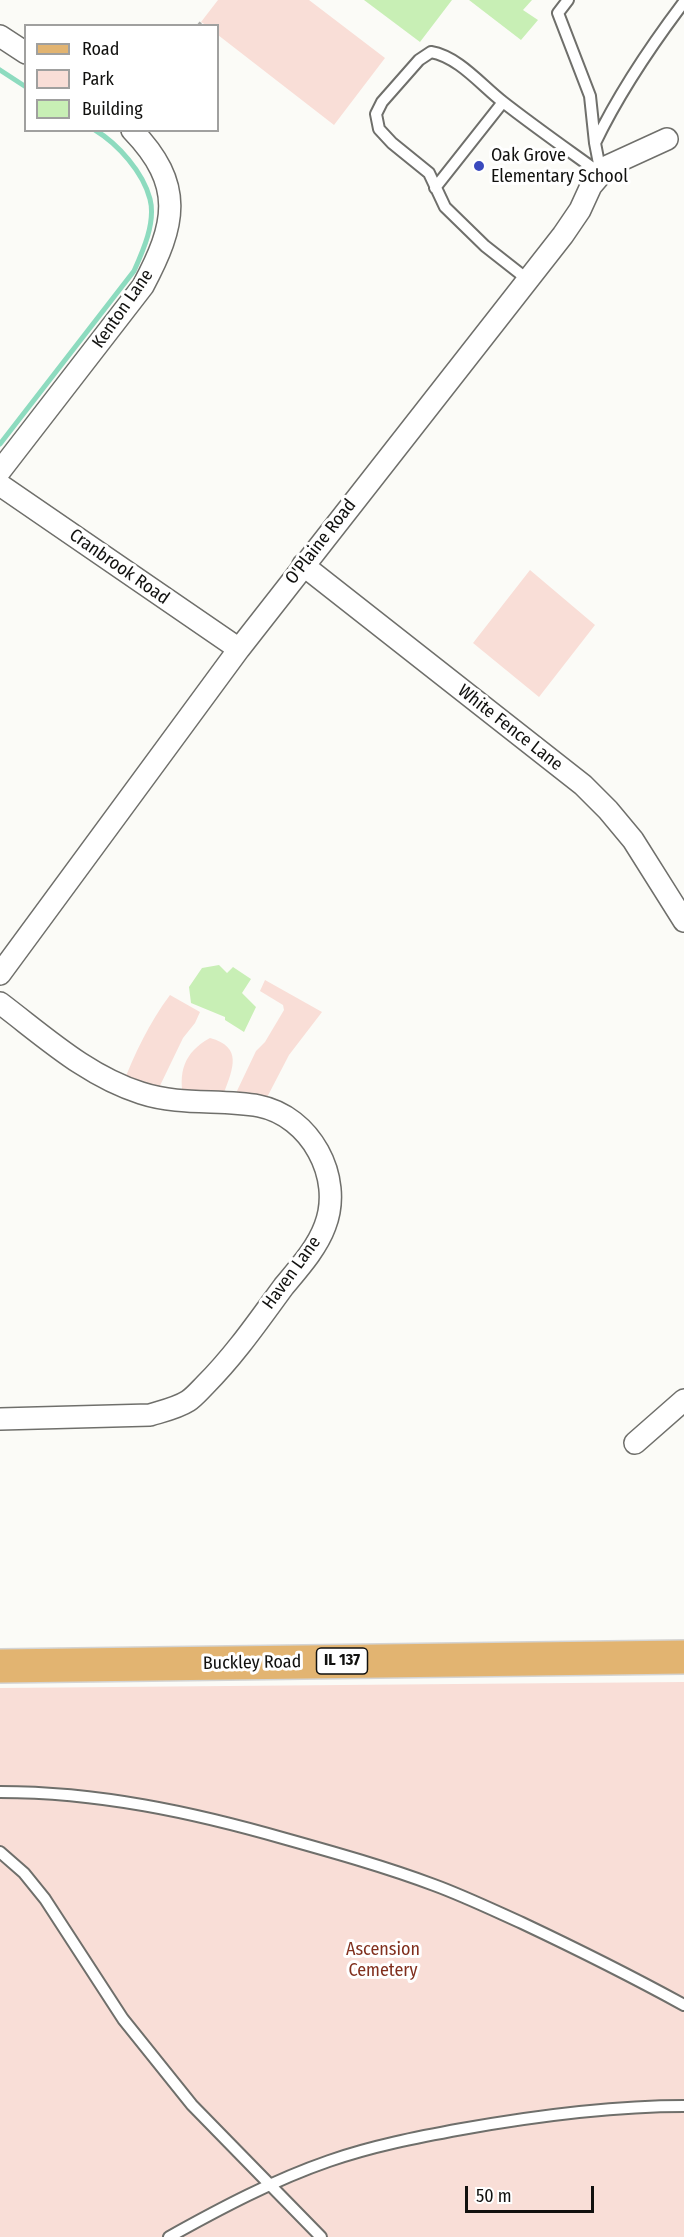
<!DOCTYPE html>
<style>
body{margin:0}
#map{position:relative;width:684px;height:2237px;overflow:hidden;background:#fbfbf7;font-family:"Fira Sans Condensed",sans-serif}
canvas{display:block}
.legend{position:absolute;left:24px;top:24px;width:195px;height:108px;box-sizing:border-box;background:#fff;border:2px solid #a0a09f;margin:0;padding:8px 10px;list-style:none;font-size:18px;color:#11110f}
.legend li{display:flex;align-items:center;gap:12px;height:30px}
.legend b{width:30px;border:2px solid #a0a09f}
.scale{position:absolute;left:465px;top:2186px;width:129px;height:27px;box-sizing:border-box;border:3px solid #11110f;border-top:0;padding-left:8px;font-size:18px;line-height:21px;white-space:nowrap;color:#11110f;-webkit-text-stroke:4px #fff;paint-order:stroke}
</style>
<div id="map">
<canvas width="684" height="2237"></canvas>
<ul class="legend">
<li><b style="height:8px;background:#e2b471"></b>Road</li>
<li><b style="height:16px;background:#f9ded7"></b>Park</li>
<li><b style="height:16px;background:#c8efb5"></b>Building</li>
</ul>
<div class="scale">50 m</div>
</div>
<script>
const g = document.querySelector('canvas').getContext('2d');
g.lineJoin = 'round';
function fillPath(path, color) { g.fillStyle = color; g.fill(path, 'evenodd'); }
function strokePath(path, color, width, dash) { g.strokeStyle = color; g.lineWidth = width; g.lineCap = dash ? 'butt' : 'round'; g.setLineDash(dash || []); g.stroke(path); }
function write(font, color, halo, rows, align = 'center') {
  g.font = font + ' "Fira Sans Condensed",sans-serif'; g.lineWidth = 6; g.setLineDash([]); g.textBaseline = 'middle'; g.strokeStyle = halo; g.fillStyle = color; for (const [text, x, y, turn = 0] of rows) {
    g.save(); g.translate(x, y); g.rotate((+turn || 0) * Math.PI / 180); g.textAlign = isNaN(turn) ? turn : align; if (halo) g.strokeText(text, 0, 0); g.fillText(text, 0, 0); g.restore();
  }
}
const green = new Path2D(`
 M218,0H309L385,58L334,125L218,35V26L206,25L201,22Z
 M530,570L595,625L539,697L473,643Z
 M265,980L322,1012L289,1055L262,1107L236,1093L256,1051L265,1042L284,1010L283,1005L260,991Z
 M170,995L200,1012L195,1023L183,1038L155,1096L122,1086C135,1053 149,1023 170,995Z
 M210,1038C243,1047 233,1068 224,1093L184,1101C178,1073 183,1053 210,1038Z
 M684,1682V2237H0V1688Z`);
const stream = new Path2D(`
 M0,70L26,87
 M0,444L134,271C143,251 156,222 150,199C143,172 118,144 95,130`);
const building = new Path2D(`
 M364,0H452L420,42Z
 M469,0H532L523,10L538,20L521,40Z
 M219,965L227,973L233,967L251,979L242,993L256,1007L244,1032L225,1020V1017L191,1003L189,987L202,968Z`);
const path = new Path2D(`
 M198,26L201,22`);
const lane = new Path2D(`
 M568,0L558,13L590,96L595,143L601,174
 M595,143C619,93 650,47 684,2
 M435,188L503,102
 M527,279L485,246L445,207L429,173L392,143L379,129L376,114L382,102L419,60L431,52C459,57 481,85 503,102C535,127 568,150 601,174
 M0,1792C98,1792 192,1812 286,1839C336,1853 386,1867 434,1885C464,1896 493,1910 522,1923C577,1949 631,1976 684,2005
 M0,1852L24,1873L45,1899L123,2019L192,2105L321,2237
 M169,2237C221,2208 274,2180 329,2161C372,2146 418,2137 462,2129C535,2116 610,2106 684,2106`);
const street = new Path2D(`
 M0,36L26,53
 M0,471L143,286C176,224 185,185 132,130
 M0,485L239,649
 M303,565L583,785L608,810L633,840L684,921
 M0,974L239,649L563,235L580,210L591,186L608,166L667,139
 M0,1003C45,1037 87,1076 141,1093C181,1106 220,1099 259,1106C310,1116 344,1177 325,1226C317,1248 299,1268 284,1286C259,1320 235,1355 205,1385C200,1390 194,1397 188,1401C177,1408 163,1411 150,1415L0,1419
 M635,1443L684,1400`);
const primary = new Path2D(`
 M0,1666L684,1657`);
const markers = [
 [479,166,6,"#3a4abd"]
];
const shields = [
 [342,1661,51]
];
const shieldNames = [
 ["IL 137",342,1661]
];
const poiNames = [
 ["Oak Grove",491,156],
 ["Elementary School",491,177]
];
const streetNames = [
 ["Kenton Lane",123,309,-55],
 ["O'Plaine Road",321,542,-52],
 ["Cranbrook Road",119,567,35],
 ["White Fence Lane",510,728,38],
 ["Haven Lane",292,1273,-54],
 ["Buckley Road",252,1663,-1]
];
const parkNames = [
 ["Ascension",383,1950],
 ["Cemetery",383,1971]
];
fillPath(green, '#f9ded7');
strokePath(stream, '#8ddbbf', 5);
fillPath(building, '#c8efb5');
strokePath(lane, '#6f6f6b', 14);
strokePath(street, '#6f6f6b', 24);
strokePath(primary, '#d4d4d4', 36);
strokePath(path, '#adadaa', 3, [4.5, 3]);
strokePath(lane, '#fff', 10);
strokePath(street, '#fff', 21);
strokePath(primary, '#e2b471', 33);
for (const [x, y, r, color] of markers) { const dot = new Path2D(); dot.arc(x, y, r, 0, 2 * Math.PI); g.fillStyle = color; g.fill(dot); strokePath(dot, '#fff', 2); }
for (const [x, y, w] of shields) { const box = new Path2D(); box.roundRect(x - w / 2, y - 13, w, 26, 4.5); g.fillStyle = '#fff'; g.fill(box); strokePath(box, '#11110f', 1.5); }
write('bold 16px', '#11110f', null, shieldNames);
write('18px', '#11110f', '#fff', poiNames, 'left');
write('18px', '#11110f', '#fff', streetNames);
write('18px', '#81301e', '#fff', parkNames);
</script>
